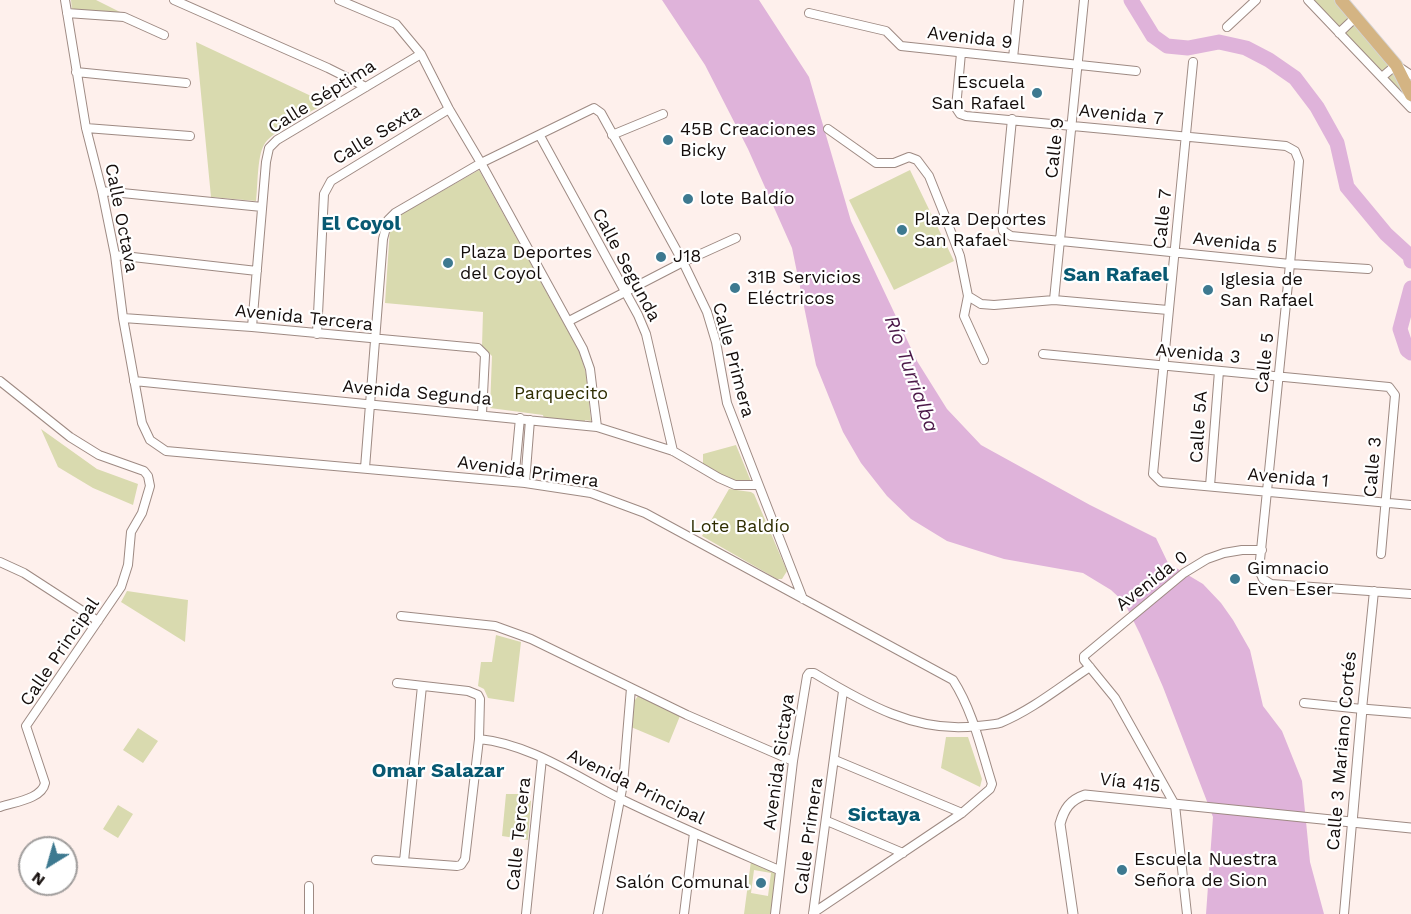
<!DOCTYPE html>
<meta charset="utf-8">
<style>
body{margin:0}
#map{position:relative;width:1411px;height:914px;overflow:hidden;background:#fef0ec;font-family:"Work Sans",sans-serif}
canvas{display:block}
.north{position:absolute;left:18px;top:836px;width:60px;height:60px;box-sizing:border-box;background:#fff;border:2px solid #a19e9d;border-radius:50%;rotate:217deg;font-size:16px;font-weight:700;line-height:24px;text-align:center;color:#140d0b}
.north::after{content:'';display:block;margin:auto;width:21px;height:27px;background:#3d7990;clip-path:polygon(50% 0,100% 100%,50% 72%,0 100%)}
</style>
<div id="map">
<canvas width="1411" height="914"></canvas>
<div class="north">N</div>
</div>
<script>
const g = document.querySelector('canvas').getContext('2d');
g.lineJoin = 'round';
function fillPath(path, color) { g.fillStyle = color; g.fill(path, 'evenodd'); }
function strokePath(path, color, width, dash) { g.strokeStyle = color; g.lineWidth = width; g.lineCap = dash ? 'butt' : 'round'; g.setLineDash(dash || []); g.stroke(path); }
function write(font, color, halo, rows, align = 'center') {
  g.font = font + ' "Work Sans",sans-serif'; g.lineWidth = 4.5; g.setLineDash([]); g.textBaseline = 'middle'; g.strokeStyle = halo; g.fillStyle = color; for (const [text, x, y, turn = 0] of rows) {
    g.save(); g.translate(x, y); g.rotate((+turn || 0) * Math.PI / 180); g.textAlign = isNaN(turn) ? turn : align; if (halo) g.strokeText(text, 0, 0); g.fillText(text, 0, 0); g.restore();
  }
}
const green = new Path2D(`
 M71,0H96L122,13L72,10Z
 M1312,0H1338L1391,64L1410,104Z
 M196,42L326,103C313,111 270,132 264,145C257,157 258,186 256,201L211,197Z
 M479,170L580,353L586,374L591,421L585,420V423L544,419L543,415L490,408L492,356L482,346L483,312L385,303L390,228L398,216Z
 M910,170L954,261L894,290L849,200Z
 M41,429L97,469L138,484L133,505L93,488L58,467Z
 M736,445L752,484L725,480L703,468V454Z
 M729,489L751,492L754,494L787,571L782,579H777L702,536Z
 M127,591L188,600L185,642L121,602Z
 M496,635L521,642L514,702L488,698L484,689L478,686L481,662H492Z
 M638,696L680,716L669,743L631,727L632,704Z
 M138,728L158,741L143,763L123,750Z
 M946,737H968L982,779L980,787L941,768Z
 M506,794H518L531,801L528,840L502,836Z
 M118,805L133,814L118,838L103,829Z
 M751,861L776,871L772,914H744ZM754,870L771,873L768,896L751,893Z`);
const water = new Path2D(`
 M662,0H759L809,77L851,221L917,361L947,409L981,445L1090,505L1156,538L1168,563L1203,584L1221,603L1233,620L1250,650L1263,706L1282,731L1302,781L1310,862L1324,914H1206L1213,817L1163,687L1140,634L1124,602L1111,590L1083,573L1004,559L947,541L911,519L887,496L861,463L843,432L816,365L792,248L748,149L705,65Z`);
const river = new Path2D(`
 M1131,0L1153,36L1167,46L1188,48L1219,42L1246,48L1269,60L1295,78L1317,107L1337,143L1347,187L1386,234L1410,256L1411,261
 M1411,288L1400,329L1407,350L1411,353`);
const minor = new Path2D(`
 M65,0L86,128L102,191L115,255L123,318L142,423L150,440L166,451L525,483L591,493L645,513L953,680C973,711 981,749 992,784L990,789L962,813L813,913
 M174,0L328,68L366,87
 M339,0L396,24L421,54L449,109L481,163L583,349L590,369L597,427
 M1308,0L1411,108
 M67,13L124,17L164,35
 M809,13L886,31L901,46L1136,71
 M1227,27L1256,0
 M1339,33L1356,17
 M961,53L956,108L960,114L966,116L1286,146L1295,151L1299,161L1290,264L1259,570L1263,579L1271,584L1411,594
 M1013,58L1019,0
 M1193,62L1153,474L1161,482L1411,505
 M76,72L186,83
 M1382,77L1396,65L1411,75
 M1012,119L1002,222L1003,231L1011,236L1290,264L1368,269
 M86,128L190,136
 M828,129L876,163H894L909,157L917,160L929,176L945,216L960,256L968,296L964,316L984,360
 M612,135L663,114
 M540,136L638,315L646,334L673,451
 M102,191L262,207
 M115,255L257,271
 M968,296L981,304L994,305L1054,300L1168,310
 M1054,300L1084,0
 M123,318L252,327L478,348L485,355L482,414
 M569,321L683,262L736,238
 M252,327L266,162L269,148L277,140L421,54
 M317,334L324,194L331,181L449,109
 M1043,354L1389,387L1395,395L1381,554
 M0,381L70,437L99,455L144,471L148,476L150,486L142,513L131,532L128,565L121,587L26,726L45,783C42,799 14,802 0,807
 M134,381L597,427L673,451L719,478L735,485H757
 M365,468L383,239L388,220L395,213L481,163L594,108L601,113L683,262L707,312L716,342L727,403L803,599
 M514,482L520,418
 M525,483L530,420
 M1210,486L1219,371
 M0,562L24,573L98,621
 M401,616L495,626L531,639L687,715L793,761
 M1304,703L1362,709L1374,591
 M479,739C530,744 575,776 621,799C672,824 726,847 779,870
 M835,760L962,813
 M827,821L903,853
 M376,860L457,866L461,865L465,859L479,739L480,699L478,695L468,691L397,683
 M404,861L422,686
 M309,914V886
 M526,914L542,758
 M598,914L623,784L631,688
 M684,914L694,833
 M775,914L793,761L807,676L809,673H814C864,703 917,734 977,726C984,725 993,725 1000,723C1032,710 1061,686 1090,667
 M813,914L843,691
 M1187,914L1175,805L1115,698L1084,660V656L1184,573L1207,559L1224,553L1242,550H1262
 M1344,914L1352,823`);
const tertiary = new Path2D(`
 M1352,823L1362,709L1411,713
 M1073,914L1060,824C1064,809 1070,800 1085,795L1411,828`);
const primary = new Path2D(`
 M1341,0L1396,65L1411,95`);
const markers = [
 [1037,93,6,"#3d7990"],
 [668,140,6,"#3d7990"],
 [688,199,6,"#3d7990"],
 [902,230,6,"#3d7990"],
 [661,257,6,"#3d7990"],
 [448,263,6,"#3d7990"],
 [735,288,6,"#3d7990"],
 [1208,290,6,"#3d7990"],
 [1235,579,6,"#3d7990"],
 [1122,870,6,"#3d7990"],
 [761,883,6,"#3d7990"]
];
const streetNames = [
 ["Avenida 9",970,38,7],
 ["Calle Séptima",322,97,-32],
 ["Avenida 7",1121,115,6],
 ["Calle Sexta",377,135,-31],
 ["Calle 9",1055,148,-84],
 ["Calle Octava",121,218,79],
 ["Calle 7",1163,219,-84],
 ["Avenida 5",1235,243,6],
 ["Calle Segunda",626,265,62],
 ["Avenida Tercera",304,318,6],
 ["Avenida 3",1198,354,5],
 ["Calle Primera",733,360,75],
 ["Calle 5",1265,363,-84],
 ["Avenida Segunda",417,393,5],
 ["Calle 5A",1199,427,-86],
 ["Calle 3",1373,467,-85],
 ["Avenida Primera",528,472,8],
 ["Avenida 1",1288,478,5],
 ["Avenida 0",1152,581,-38],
 ["Calle Principal",60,652,-56],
 ["Calle 3 Mariano Cortés",1342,751,-85],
 ["Avenida Sictaya",779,762,-82],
 ["Vía 415",1130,783,7],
 ["Avenida Principal",636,787,26],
 ["Calle Tercera",519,834,-84],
 ["Calle Primera",809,836,-82]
];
const poiNames = [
 ["Escuela",1025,83,"right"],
 ["San Rafael",1025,104,"right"],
 ["45B Creaciones",680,130],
 ["Bicky",680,151],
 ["lote Baldío",700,199],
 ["Plaza Deportes",914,220],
 ["San Rafael",914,241],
 ["Plaza Deportes",460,253],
 ["del Coyol",460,274],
 ["J18",673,257],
 ["31B Servicios",747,278],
 ["Eléctricos",747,299],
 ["Iglesia de",1220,280],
 ["San Rafael",1220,301],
 ["Gimnacio",1247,569],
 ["Even Eser",1247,590],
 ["Escuela Nuestra",1134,860],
 ["Señora de Sion",1134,881],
 ["Salón Comunal",749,883,"right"]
];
const parkNames = [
 ["Parquecito",561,394],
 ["Lote Baldío",740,527]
];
const neighbourhoodNames = [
 ["El Coyol",361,224],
 ["San Rafael",1116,275],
 ["Omar Salazar",438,771],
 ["Sictaya",884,815]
];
const waterNames = [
 ["Río Turrialba",911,374,70]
];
fillPath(green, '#d9daaf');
fillPath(water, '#dfb3da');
strokePath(river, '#dfb3da', 15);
strokePath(minor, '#9e8a83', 10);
strokePath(tertiary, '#9e8a83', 11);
strokePath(primary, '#d5d3d3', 14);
strokePath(minor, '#fff', 8);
strokePath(tertiary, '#fff', 9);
strokePath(primary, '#d4b483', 12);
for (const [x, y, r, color] of markers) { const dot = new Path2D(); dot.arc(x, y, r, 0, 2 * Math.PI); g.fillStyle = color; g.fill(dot); strokePath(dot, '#fff', 2); }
write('18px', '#140d0b', '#fff', streetNames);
write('18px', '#140d0b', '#fff', poiNames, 'left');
write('18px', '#2e2d01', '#fff', parkNames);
write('bold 20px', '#085972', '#fff', neighbourhoodNames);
write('italic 20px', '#4c1949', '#fff', waterNames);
</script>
